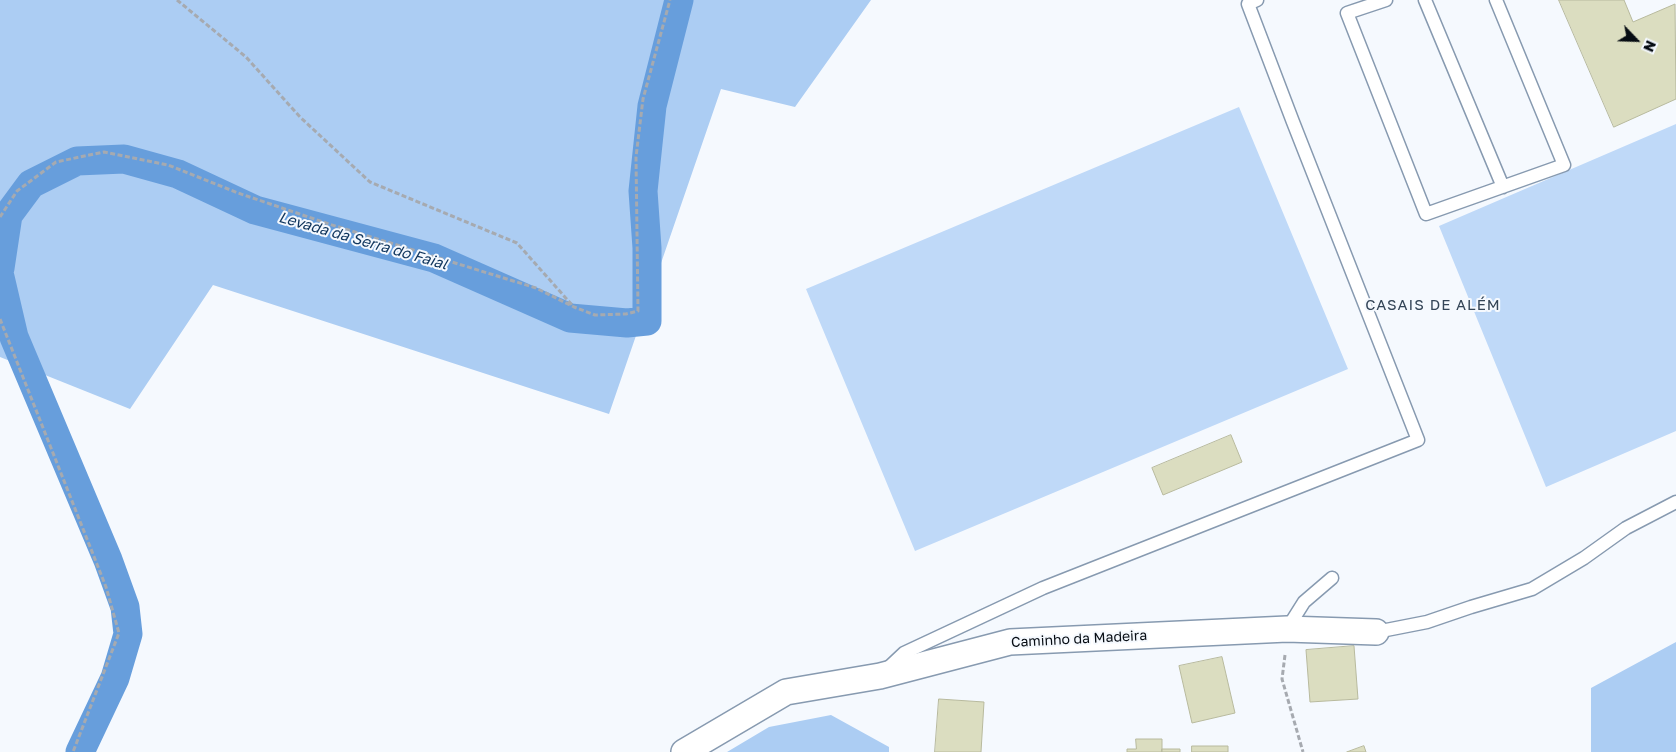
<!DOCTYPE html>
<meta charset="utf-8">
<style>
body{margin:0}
#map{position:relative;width:1676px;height:752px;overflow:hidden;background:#f5f9fe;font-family:"Golos Text",sans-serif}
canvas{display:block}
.north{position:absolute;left:1611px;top:15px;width:50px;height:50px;-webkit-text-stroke:4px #f5f9fe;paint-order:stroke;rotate:114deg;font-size:14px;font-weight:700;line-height:20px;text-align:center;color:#060c13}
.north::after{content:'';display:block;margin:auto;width:18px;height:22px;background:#060c13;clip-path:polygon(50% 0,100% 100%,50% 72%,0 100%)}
</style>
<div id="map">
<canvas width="1676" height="752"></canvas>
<div class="north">N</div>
</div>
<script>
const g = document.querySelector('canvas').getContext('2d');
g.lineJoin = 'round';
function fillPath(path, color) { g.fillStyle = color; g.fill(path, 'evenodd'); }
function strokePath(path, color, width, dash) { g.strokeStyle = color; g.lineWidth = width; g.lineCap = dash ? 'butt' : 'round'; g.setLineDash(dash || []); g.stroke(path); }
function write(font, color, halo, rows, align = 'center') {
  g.font = font + ' "Golos Text",sans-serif'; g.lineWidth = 4; g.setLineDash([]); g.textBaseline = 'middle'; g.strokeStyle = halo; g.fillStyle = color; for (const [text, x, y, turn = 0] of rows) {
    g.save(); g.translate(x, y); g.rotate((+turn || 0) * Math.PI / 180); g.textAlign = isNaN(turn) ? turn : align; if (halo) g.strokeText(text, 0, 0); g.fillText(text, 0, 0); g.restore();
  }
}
const green = new Path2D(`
 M1239,107L1348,369L915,551L806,289Z
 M1676,124V431L1546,487L1439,226Z`);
const forest = new Path2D(`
 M0,0H871L795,107L721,89L609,414L213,285L130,409L0,357Z
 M1676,642V752H1591V688Z
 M831,715L889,747V752H727L769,727Z`);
const canal = new Path2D(`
 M0,268L8,215L31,184L77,161L124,159L178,174L255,210L434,258L570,318L627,323L647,321V248L643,191L652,106L679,0
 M0,277L14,337L108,560L125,607L128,634L115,678L80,752`);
const building = new Path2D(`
 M1559,0H1624L1633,22L1675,4L1676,99L1614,127Z
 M1231,435L1242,462L1163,495L1152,468Z
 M1354,646L1358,699L1310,702L1306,650Z
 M1222,657L1235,713L1192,723L1179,666Z
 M939,699L984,702L981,752H935Z
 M1136,739H1162V752H1127V749H1136Z
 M1192,746H1228V752H1192Z
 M1364,746L1366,752H1347Z
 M1162,749H1180V752H1162Z`);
const path = new Path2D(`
 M177,0L246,57L300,117L370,182L517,243L572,305
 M0,217L17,191L56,162L104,152L168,165L238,193L329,224L536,288L574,307L595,315L626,314L638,311L636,157L643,99L670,0
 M0,319L106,587L119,633L73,752
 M1285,655L1282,679L1303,752`);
const service = new Path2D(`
 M1386,0L1347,13L1426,214L1564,165L1496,0
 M1425,0L1503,187
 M1287,629L1304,602L1332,578
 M1376,632L1427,622L1471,607L1532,589L1584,558L1626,528L1676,502
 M887,669L904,653L1043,588L1418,440L1293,122L1248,4L1257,0`);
const minor = new Path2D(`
 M684,752L786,692L880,676L1010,642L1287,629L1376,632`);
const streetNames = [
 ["Caminho da Madeira",1079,639,-3]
];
const waterNames = [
 ["Levada da Serra do Faial",363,241,16]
];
const neighbourhoodNames = [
 ["CASAIS DE ALÉM",1433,305]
];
fillPath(green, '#bfd9f8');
fillPath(forest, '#accdf3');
strokePath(canal, '#679edc', 29);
fillPath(building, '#dbddc0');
strokePath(building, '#b8ba9e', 1);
strokePath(service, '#879ab0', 15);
strokePath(minor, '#879ab0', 28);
strokePath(path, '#a6aab0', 3, [5, 2.5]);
strokePath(service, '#fff', 12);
strokePath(minor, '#fff', 25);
write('14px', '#060c13', '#f5f9fe', streetNames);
write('italic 15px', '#0f355d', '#f5f9fe', waterNames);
g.letterSpacing = '1px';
write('15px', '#344557', '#f5f9fe', neighbourhoodNames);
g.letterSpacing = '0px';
</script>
